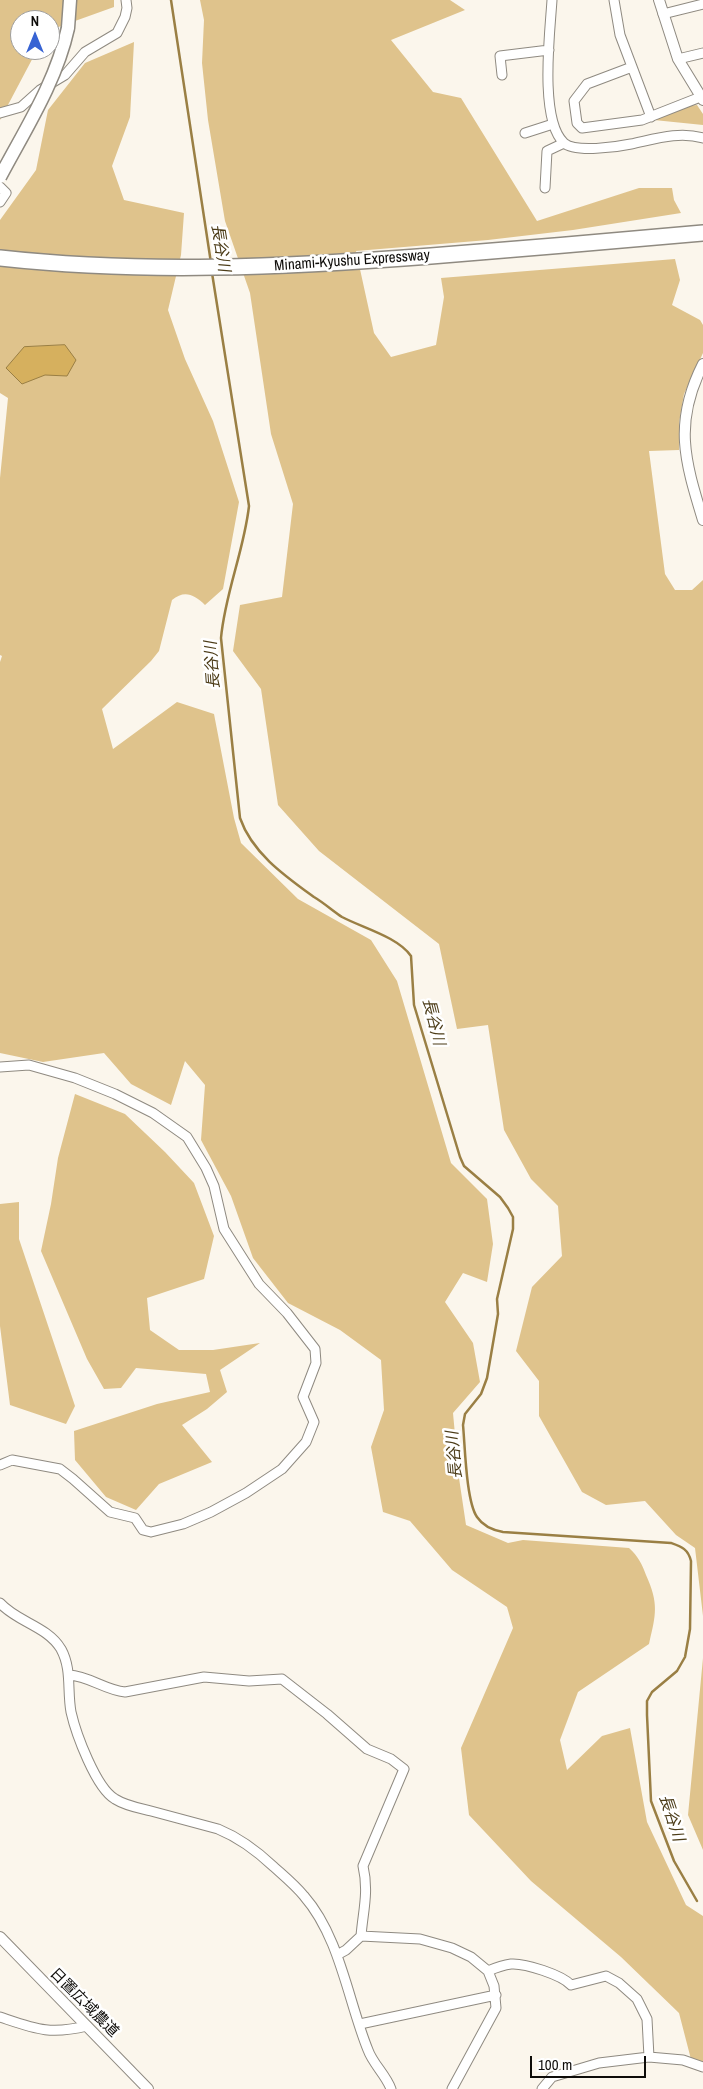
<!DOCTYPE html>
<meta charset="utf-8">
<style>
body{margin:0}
#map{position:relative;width:703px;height:2089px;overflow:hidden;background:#fbf6ec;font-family:"Archivo Narrow",sans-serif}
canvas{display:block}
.north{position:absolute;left:10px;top:10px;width:50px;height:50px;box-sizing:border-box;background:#fff;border:1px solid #9f9e9d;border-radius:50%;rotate:0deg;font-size:14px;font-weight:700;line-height:20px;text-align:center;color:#0e0c09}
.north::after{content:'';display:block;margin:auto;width:18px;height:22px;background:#3763d3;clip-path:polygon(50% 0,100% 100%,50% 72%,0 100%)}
.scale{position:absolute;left:530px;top:2056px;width:116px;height:22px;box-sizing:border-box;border:2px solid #0e0c09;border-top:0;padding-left:6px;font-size:15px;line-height:18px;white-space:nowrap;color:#0e0c09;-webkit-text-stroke:4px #fff;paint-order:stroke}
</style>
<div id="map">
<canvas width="703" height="2089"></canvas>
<div class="north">N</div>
<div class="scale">100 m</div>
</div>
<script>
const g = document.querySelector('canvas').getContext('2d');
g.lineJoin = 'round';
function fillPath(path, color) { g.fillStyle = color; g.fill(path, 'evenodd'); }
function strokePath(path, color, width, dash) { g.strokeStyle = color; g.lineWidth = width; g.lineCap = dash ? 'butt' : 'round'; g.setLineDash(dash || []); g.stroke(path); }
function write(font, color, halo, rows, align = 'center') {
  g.font = font + ' "Archivo Narrow","Noto Sans JP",sans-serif'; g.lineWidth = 5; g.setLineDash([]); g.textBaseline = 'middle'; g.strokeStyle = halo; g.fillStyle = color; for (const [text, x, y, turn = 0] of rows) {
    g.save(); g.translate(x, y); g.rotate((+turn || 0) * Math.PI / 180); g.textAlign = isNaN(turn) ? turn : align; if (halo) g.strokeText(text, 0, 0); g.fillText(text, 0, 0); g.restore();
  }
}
const green = new Path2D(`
 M0,0H114V7L50,30V20H20V50H37L0,120Z
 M200,0H450L465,10L391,40L433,92L461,98L537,221L639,188H672L674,200L681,213L573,230L488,240L356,251L374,333L391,357L436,345L444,297L441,278L675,259L680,280L672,305L700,320L703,325V353L684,394L679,423V450L649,451L665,574L675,590H692L703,580V1616L695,1548L676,1535L645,1501L606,1505L582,1492L539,1416V1381L516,1351L532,1287L562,1256L558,1206L531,1179L504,1130L488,1025L457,1029L439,944L319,851L278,805L261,689L233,651L240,605L282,597L293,504L271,434L250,293L225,221L208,120L202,63L204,20Z
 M134,42L130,117L112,166L124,200L184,213L181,255L168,310L185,359L213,421L239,502L223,589L205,605C194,594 184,590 172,600L159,651L151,661L102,709L113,749L177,702L214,714L234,818L241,843L298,899L371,940L397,981L451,1163L487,1199L493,1244L487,1282L463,1273L445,1302L473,1343L480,1382L453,1413L459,1478L466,1525L508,1543L523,1540L629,1548C638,1556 642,1564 646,1575C659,1604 656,1614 649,1644L578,1692L560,1740L567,1770L602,1736L630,1728L647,1822L686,1905L703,1916V2067H693L679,2013L621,1957L531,1881L469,1815L461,1748L513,1628L507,1607L452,1570L410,1521L383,1512L371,1447L384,1410L381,1360L340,1330L288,1303L253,1258L231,1196L201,1140L205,1085L185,1061L171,1105L131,1084L104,1053L43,1062L0,1053V662L2,656L0,655V478L8,398L0,393V220L36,170L48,110L85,63Z
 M697,105L703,114V125L654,120L688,106Z
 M75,1094L125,1114L165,1152L194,1183L214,1236L204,1279L147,1298L150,1330L179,1350H213L260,1343L220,1370L227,1392L207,1409L182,1425L212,1462L159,1484L136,1510L106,1497L75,1460L74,1431L157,1404L210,1392L206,1374L136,1368L121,1388L104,1389L87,1359L41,1251L51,1204L58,1158Z
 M19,1202V1239L75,1406L66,1424L10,1405L0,1326V1204Z
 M703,1658V1850L688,1815Z`);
const water = new Path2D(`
 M65,345L76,360L67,376L45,375L22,384L6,368L24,347Z`);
const stream = new Path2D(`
 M171,0L211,263
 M212,273L249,506C244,551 225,593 221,638L240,818C252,853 285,876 314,897C324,903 333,911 342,917C363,928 398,937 411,956L414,1005L460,1157L464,1166L500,1197L508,1208L513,1217V1229L497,1299L498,1314L487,1378L481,1394L465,1414L463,1425C465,1445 466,1501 477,1517C483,1526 492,1530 503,1532L671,1543C682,1547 688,1549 691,1561L690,1629L685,1657L677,1671L652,1692L647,1701V1715L651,1801L674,1861L697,1901`);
const minor = new Path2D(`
 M552,0C550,32 539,120 564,143C575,153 617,147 631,144C655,139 679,131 703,138
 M614,0L620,35L651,117
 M663,14L703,4
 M678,59L703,53
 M632,67L587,84L574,101L577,123L582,128L642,120L703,96
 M502,75L500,56L549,50
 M0,113L21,107L40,90L65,75L85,52L117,33L125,17L127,8L126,0
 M525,133L553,124
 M0,187L6,193L0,202
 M545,188L547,151L564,143
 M0,1067L29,1065L75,1078L115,1094L153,1113L187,1137L206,1168L214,1186L224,1229L259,1284L287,1313L315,1349L316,1363L303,1397L314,1422L306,1442L282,1469L246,1493L211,1512L183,1524L151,1532L143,1530L135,1518L110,1512L73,1479L60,1469L12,1460L0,1465
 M0,1603C17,1622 47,1626 61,1649C72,1669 67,1690 71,1712C76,1734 96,1788 115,1799C126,1806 139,1808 151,1811C173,1817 195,1823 218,1829C240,1838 256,1850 274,1867C284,1876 295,1885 304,1896C340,1937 348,2001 368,2050C373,2064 386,2075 391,2089
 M69,1675C89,1676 105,1690 125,1692L204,1677L249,1681L282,1679L327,1714L367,1749L391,1759L404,1769L363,1866C369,1892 363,1911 361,1936
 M337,1955L346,1950L361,1936L420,1939L452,1948L471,1957L488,1971L494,1986L496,2008L452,2089
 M488,1971C495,1968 503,1965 511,1964C525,1963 562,1975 571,1985L606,1976L619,1983L637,1999L647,2019L649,2057
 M0,2017C36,2029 49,2035 87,2026
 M360,2024L496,1995
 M542,2089L552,2077L599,2063L649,2057L683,2060L703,2067`);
const tertiary = new Path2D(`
 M659,0L678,59L703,100
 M703,364C673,423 685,461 703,520
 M0,1937L148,2089`);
const primary = new Path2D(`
 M68,28L70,0`);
const motorway = new Path2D(`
 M0,258C144,274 287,267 431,256C522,249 612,241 703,233`);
const primaryBridge = new Path2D(`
 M0,177C26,128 56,82 68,28`);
const streetNames = [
 ["Minami-Kyushu Expressway",352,261,-4],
 ["日置広域農道",84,2003,45]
];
const waterNames = [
 ["長谷川",220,248,81],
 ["長谷川",213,665,-94],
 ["長谷川",433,1022,76],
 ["長谷川",455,1455,-95],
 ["長谷川",671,1818,72]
];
fillPath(green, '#dfc38c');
fillPath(water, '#d6b05e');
strokePath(water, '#9a7f44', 1);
strokePath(stream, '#9a7f44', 2.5);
strokePath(minor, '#8f8a81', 11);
strokePath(tertiary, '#8f8a81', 12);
strokePath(primary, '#8f8a81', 15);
strokePath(motorway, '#8f8a81', 18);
strokePath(minor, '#fff', 9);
strokePath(tertiary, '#fff', 10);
strokePath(primary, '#fff', 12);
strokePath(motorway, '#fff', 15);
strokePath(primaryBridge, '#8f8a81', 15, []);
strokePath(primaryBridge, '#fff', 12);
write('15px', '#0e0c09', '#fff', streetNames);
write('italic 16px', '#4c3c18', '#fff', waterNames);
</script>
